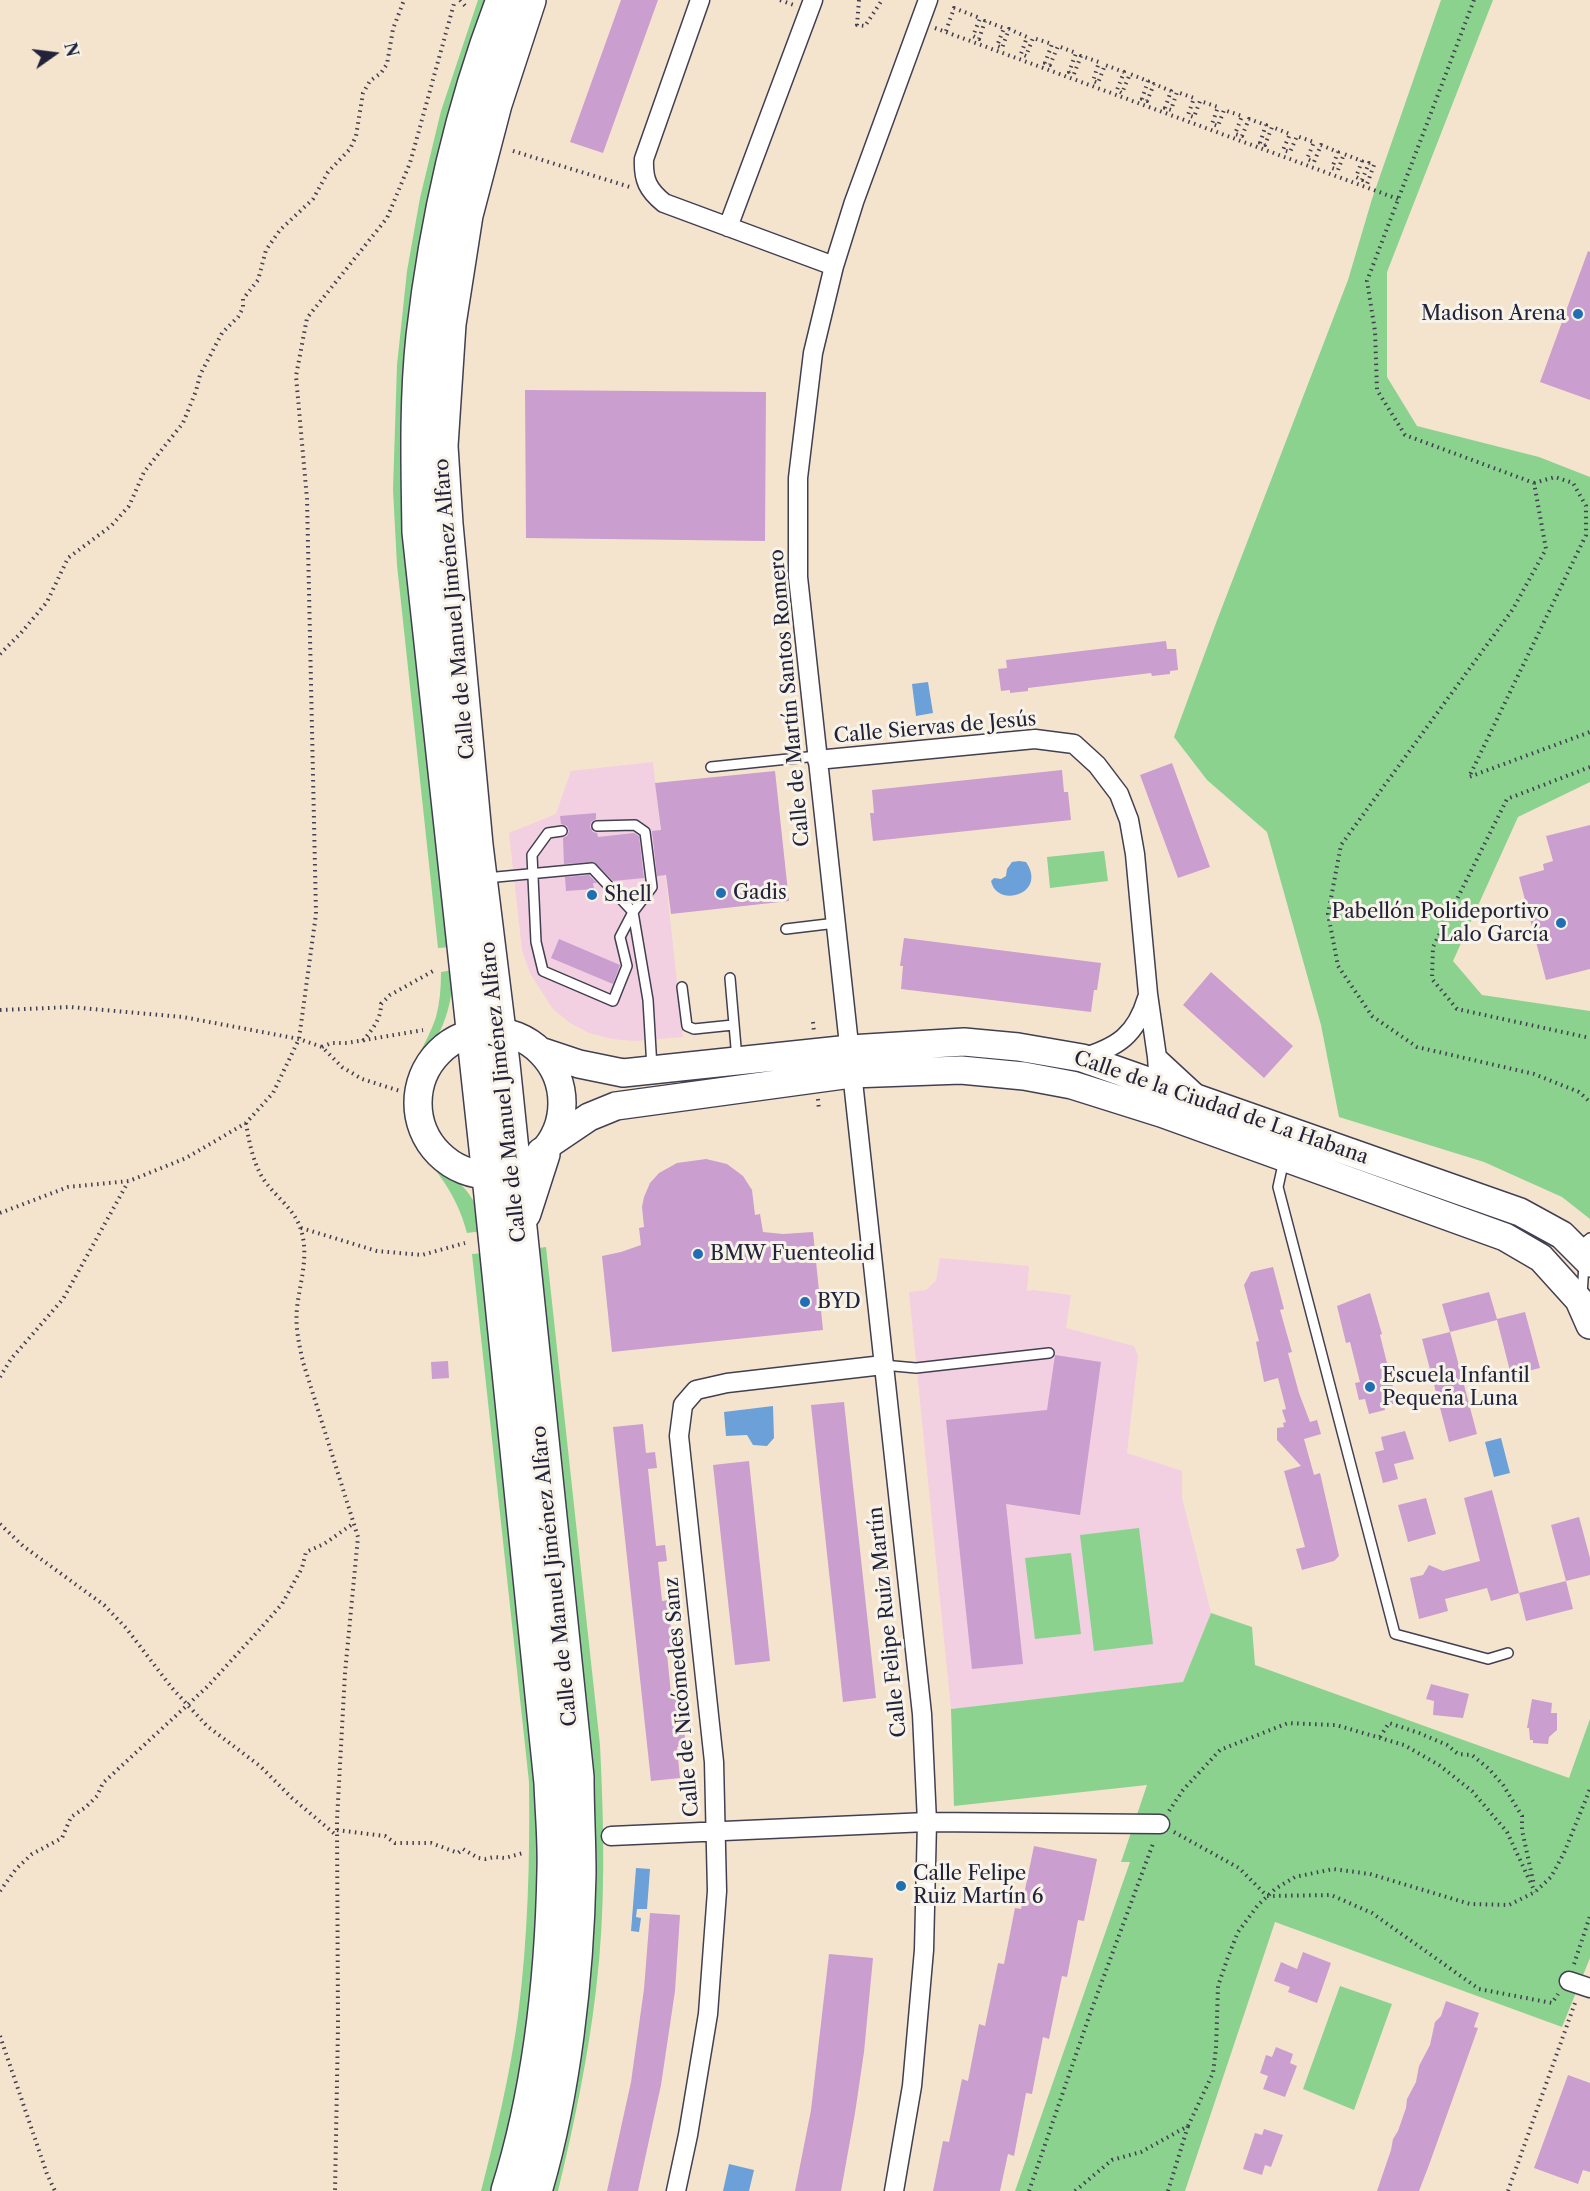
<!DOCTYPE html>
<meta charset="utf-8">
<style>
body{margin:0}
#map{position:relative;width:1590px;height:2191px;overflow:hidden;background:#f5e4cd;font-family:"Libre Caslon Text",serif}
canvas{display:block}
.north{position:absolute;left:24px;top:24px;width:60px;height:60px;-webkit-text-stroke:4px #f7f3e8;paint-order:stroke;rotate:76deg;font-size:16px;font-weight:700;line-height:24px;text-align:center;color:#22223b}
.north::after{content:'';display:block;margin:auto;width:21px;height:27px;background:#22223b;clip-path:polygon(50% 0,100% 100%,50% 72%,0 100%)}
</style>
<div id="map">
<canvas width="1590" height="2191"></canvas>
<div class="north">N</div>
</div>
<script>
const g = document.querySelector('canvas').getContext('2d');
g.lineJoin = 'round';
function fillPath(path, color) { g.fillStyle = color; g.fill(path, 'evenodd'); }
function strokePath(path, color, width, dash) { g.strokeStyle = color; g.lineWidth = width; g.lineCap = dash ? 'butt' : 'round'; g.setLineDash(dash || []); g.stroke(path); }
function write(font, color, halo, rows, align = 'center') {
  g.font = font + ' "Libre Caslon Text",serif'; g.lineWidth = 6; g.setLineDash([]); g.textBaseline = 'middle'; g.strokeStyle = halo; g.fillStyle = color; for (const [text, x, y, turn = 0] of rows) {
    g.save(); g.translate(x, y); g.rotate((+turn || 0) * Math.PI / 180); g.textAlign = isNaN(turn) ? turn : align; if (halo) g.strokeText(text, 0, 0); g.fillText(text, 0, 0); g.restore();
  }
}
const built = new Path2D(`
 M653,762L683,1037L634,1041L612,1039L589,1033L570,1023L552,1008L530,973L522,950L509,833L556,814L571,771Z
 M940,1258L1029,1266L1027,1291L1033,1290L1071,1295L1066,1328L1134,1346L1138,1356L1127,1453L1182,1471V1498L1211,1613L1183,1682L951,1709L909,1292L926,1290L936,1281Z`);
const green = new Path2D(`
 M478,0H492L455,113L452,947L438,948L397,565L393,490L397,365L407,271L420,198L441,111Z
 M1441,0H1493L1387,272V377L1417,426L1539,457L1590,477V782L1518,817L1453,961L1482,995L1590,1011V1219L1562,1197L1484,1162L1339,1117L1321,1025L1267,832L1207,780L1174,737L1216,623L1348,280L1372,199Z
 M1104,851L1108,881L1050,888L1047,857Z
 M453,970C453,991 449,1014 439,1033C434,1042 426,1050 420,1059C409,1077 407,1102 411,1122C420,1160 455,1170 473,1200C479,1210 481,1220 482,1231L467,1233C461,1211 453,1194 439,1175C429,1161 414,1147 408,1130C392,1082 423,1057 436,1017C440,1002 441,987 441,972Z
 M546,1247L600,1745C604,1826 606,1909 596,1990C588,2058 574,2125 558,2191H544L532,1249Z
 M486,1253L531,1672L542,1893L522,2074L495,2191H481C496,2133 510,2075 518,2016C528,1938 530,1860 529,1782L472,1254Z
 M1139,1528L1153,1644L1094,1651L1080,1535Z
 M1071,1553L1081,1634L1035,1639L1025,1558Z
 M1211,1613L1252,1627L1255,1665L1569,1778L1590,1719V1958L1562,2027L1275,1922L1185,2191H1015L1130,1862H1121L1147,1785L954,1806L951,1709L1183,1682Z
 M1340,1986L1392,2004L1354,2110L1303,2089Z`);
const water = new Path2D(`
 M928,682L933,713L916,716L912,684Z
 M1019,861L1026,862C1048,894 997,909 991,881L994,878L1001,879L1006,876L1007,869L1012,862Z
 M773,1406L774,1438L767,1446L753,1445L747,1435L726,1436L724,1412Z
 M1501,1438L1510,1473L1494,1477L1485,1442Z
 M636,1868L650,1869L647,1909H637L636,1917L641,1918L639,1932L631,1931Z
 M729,2164L754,2170L749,2191H723Z`);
const building = new Path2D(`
 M621,0H658L603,153L570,142Z
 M1588,251L1590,252V400L1540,382Z
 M525,390L766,392L765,541L526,538Z
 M1166,641L1167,649H1176L1178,670L1170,671V674L1152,676L1151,673L1028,688V691L1010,693V690L1001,691L998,669L1007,668L1006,660Z
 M1172,763L1210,867L1178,878L1140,775Z
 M1062,770L1064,792H1068L1071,820L873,841L870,813H874L872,790Z
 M775,771L789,901L671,914L666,875L657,876L652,831L661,830L655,783Z
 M596,813V819L591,822L590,827L593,832L597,833L598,837L634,833L639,836L644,878L613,881L594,862L564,864L563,838L567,836L569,831L567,826L561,824L560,816Z
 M1590,825V969L1546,980L1519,877L1544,870L1543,864L1553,861L1546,836Z
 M589,875L597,883H593L594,889L566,891L565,877Z
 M904,938L1101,963L1097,990H1094L1091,1012L901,989L903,966H900Z
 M559,939L620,965L613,984L551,958Z
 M1211,972L1293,1046L1264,1078L1183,1005Z
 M706,1159L727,1164L743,1176L752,1190L755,1215L760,1214L763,1232L783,1234L813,1232L823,1330L612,1352L602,1256L621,1252L641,1245L639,1228L644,1227L642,1207L644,1197L650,1183L659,1173L677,1163Z
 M1273,1267L1284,1309L1280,1310L1292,1352L1288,1353L1299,1393L1310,1422L1317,1420L1321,1434L1304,1439L1314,1475L1320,1473L1339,1556L1334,1561L1302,1570L1296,1549L1305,1547L1284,1471L1301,1466L1277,1440V1428L1284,1427L1283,1423L1286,1422L1282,1410L1286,1409L1278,1378L1264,1382L1256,1342L1259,1341L1244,1285L1251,1272Z
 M1489,1292L1497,1319L1525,1312L1540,1368L1511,1375L1497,1320L1450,1332L1477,1434L1449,1442L1422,1339L1450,1332L1442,1304Z
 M1370,1293L1382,1334L1380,1335L1397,1403L1384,1406L1385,1410L1369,1414L1365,1399L1359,1400L1355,1383L1360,1382L1350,1342L1346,1343L1337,1306Z
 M1055,1355L1101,1362L1080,1515L1006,1504L1023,1664L972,1669L946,1420L1047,1410Z
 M448,1361L449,1378L432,1379L431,1362Z
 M844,1402L876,1698L843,1702L811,1405Z
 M643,1424L646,1453L655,1452L657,1468L648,1469L656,1546L665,1545L667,1561L658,1562L662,1601L668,1600L672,1638H675L676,1653L667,1654L671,1694L678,1693L682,1729H684L686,1746L677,1747L680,1778L651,1781L613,1427Z
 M1405,1431L1414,1459L1394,1464L1398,1479L1383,1483L1375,1452L1384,1450L1381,1437Z
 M749,1461L770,1661L735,1665L713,1465Z
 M1492,1490L1519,1593L1566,1581L1551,1525L1579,1517L1590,1558V1575L1566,1581L1573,1609L1526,1621L1519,1593L1491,1601L1487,1588L1445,1599L1448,1611L1419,1619L1410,1578L1423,1575L1429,1565L1443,1571L1480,1561L1464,1498Z
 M1426,1498L1436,1534L1408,1542L1398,1505Z
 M1431,1684L1469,1694L1463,1718L1433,1715L1434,1701L1426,1699Z
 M1532,1699L1552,1703L1551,1713H1557V1730L1549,1737L1548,1744L1533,1743V1740H1530L1529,1728H1527Z
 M1034,1846L1097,1859L1084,1921L1078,1920L1067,1977L1062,1976L1049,2039L1043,2037L1032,2094L1026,2093L1014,2156L1008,2154L1000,2191H933L943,2141L949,2142L962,2079L968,2081L979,2024L985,2026L998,1963L1004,1964L1015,1908L1021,1909Z
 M650,1913L680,1915L675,1991L661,2085L638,2191H607L631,2082L644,1989Z
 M1303,1952L1331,1963L1317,2003L1288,1992L1290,1987L1274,1981L1281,1962L1297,1969Z
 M829,1954L873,1958L864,2052L855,2113L841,2191H795L811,2110Z
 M1446,2001L1479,2013L1474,2027L1478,2028L1429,2165L1419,2191H1377L1391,2150L1393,2139L1398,2131L1406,2108L1407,2099L1416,2082L1419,2066L1430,2045L1435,2022L1441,2016Z
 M1276,2047L1293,2054L1290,2063L1297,2066L1285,2097L1263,2089L1268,2076L1260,2073L1266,2055L1272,2057Z
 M1568,2075L1590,2083V2172L1583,2170L1578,2184L1534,2168Z
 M1264,2129L1283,2135L1271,2167L1265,2165L1262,2175L1243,2169L1255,2133L1262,2135Z`);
const path = new Path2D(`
 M460,0L467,8
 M780,0L794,5
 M859,0L857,25L865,26L882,0
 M1474,0L1367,281L1375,331L1377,390L1405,435L1534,483L1546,549L1513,609L1341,845L1328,914L1338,966L1372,1016L1417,1047L1534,1074L1579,1092L1590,1102
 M935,28L1398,199
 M946,31L954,8L980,18L973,36L979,39L985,21L1004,28L997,46L1002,48L1009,29L1027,37L1021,54L1026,56L1033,38L1052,44L1045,63L1050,65L1058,46L1076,53L1069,72L1074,74L1081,56L1099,62L1093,81L1098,83L1105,65L1124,72L1117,90L1122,93L1130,74L1148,81L1142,99L1147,101L1154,84L1171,91L1165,108L1171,110L1177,92L1194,98L1188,115L1194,117L1200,101L1218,107L1212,124L1218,126L1224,110L1242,116L1235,134L1242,136L1249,119L1266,125L1260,143L1265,145L1272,127L1290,134L1283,150L1290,152L1297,136L1314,142L1307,159L1314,162L1321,145L1338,152L1332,168L1338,170L1344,154L1362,161L1356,177L1362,180L1369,163L1374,165L1366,187
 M513,151L630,187
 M1534,483L1555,477L1573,483L1586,506V535L1469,777L1590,732
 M0,654L21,633L47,602L68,558L111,526L129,506L144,472L183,423L196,391L200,375L222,333L238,317L243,308V299L258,280L266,250L280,230L313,199L328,172L350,149L356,136L363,93L370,81L381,73L387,64L393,29L404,0
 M1590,767L1507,799L1433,947L1432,979L1457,1009L1590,1038
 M0,1010L70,1007L183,1017L299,1039L322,1047L342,1067L362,1079L400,1091
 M813,1022L814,1032
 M363,1041C372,1029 381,1020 381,1004L390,995L435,970
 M322,1047L331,1043H347L423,1030
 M818,1099L819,1110
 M246,1123C249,1142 253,1163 264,1180C275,1196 293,1208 300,1227C310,1254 300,1281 297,1308C295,1327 299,1344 303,1362L358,1537L345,1673L337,1820L338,2027L335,2191
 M0,1213L68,1187L129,1181L186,1158L246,1123L273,1093L299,1039L316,914L307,499L296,376L307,318L387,218L410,163L455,0
 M301,1228L377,1251L422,1255L465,1243
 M0,1377L11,1359L63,1299L128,1182
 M0,1524L23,1546L104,1605L126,1628L172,1688L207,1726L260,1766L292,1798L337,1836
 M1380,1737L1389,1723L1419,1733L1447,1745L1458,1754L1472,1755L1489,1769L1503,1785L1522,1816V1830L1534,1885
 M1169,1811L1183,1790L1220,1750L1288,1723L1336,1725L1404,1745L1439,1765L1472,1791L1507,1832L1535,1892
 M337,1830L385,1836L395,1843H431L458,1853L463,1849L478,1858L485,1859L494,1857L505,1858L523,1853
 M1174,1832L1239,1868L1267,1896L1331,1895L1372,1913L1479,1989L1552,2003L1558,1994
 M0,1891L16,1869L32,1854L62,1838L71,1817L86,1807L97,1796L103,1783L208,1686L260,1629L282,1604L302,1568L306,1552L324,1544L354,1523
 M1574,1964L1590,1916
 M0,2036L47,2174L55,2191
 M1029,2191L1091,2011L1154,1841
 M1075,2191L1112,2160L1141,2152L1188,2126L1213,2073L1216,2048L1218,1986L1228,1957L1238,1932L1258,1905L1275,1889L1295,1877L1333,1869L1370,1874L1470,1904L1509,1905L1535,1892L1551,1877L1564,1853L1590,1789
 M1168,2191L1188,2126
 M1508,2191L1576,2000`);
const lane = new Path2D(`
 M711,767L817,756
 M562,831L548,833L532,855L536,942L543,971L613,1001L627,966L620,937L633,912L652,887L645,832L635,825L597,826
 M486,878L592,868L633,912L648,1000L652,1068
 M786,929L836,923
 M730,978L737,1059
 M682,987L687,1026L694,1029L733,1025
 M1284,1160L1278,1187L1395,1634L1488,1659L1508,1653
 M1578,1248L1590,1238
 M1582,1295L1584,1264
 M883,1365L916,1368L1049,1353`);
const street = new Path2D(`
 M700,0L644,159C643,180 648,190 664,203L834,266
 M728,227L813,0
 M817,760L1035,739L1074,744L1097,765L1119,794L1129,820L1135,854L1148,994L1157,1057L1159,1084L1155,1092
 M1157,1057L1197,1094
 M1082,1058C1118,1047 1136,1035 1147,998
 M611,1836L927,1822L1160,1824
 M1569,1981L1590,1988
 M676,2191L688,2135L708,2014L717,1891L714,1762L679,1436L683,1405L696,1390L727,1383L883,1365
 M894,2191L912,2086L924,1950L927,1822L922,1714L798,577V478L813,353L834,266L854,202L928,0`);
const secondary = new Path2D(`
 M418 1103a72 72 0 1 1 144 0a72 72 0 1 1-144 0Z
 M543,1052L579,1064L623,1073L850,1049L964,1042L1018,1047L1082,1058L1520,1212L1562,1235L1590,1263
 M552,1142L589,1117L616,1106L851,1074L961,1070L1024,1076L1072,1085L1161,1113L1505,1237L1541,1258L1579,1300L1590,1325`);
const highway = new Path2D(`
 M503,0C462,107 436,222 423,336C416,401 418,467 419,532L489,1176L551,1783C552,1812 555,1841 554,1870C552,1977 540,2089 508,2191
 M529,0L495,104L466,215L449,324L441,446L446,524L476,845L503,1064L577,1777C577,1809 579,1842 579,1874C577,1975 564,2094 535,2191
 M524,1213L543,1154`);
const markers = [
 [1578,314,6,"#1f6fb2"],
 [721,893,6,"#1f6fb2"],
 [592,895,6,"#1f6fb2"],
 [1561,923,6,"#1f6fb2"],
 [698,1254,6,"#1f6fb2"],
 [805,1302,6,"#1f6fb2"],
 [1370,1387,6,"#1f6fb2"],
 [901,1886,6,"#1f6fb2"]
];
const poiNames = [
 ["Madison Arena",1566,314,"right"],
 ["Gadis",733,893],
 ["Shell",604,895],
 ["Pabellón Polideportivo",1549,912,"right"],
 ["Lalo García",1549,935,"right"],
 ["BMW Fuenteolid",710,1254],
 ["BYD",817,1302],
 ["Escuela Infantil",1382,1376],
 ["Pequeña Luna",1382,1399],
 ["Calle Felipe",913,1874],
 ["Ruiz Martín 6",913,1897]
];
const streetNames = [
 ["Calle de Manuel Jiménez Alfaro",455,609,-95],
 ["Calle de Martín Santos Romero",790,698,-95],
 ["Calle Siervas de Jesús",935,728,-5],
 ["Calle de Manuel Jiménez Alfaro",504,1092,-96],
 ["Calle de la Ciudad de La Habana",1221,1108,19],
 ["Calle de Manuel Jiménez Alfaro",555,1576,-96],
 ["Calle Felipe Ruiz Martín",888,1622,-96],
 ["Calle de Nicómedes Sanz",682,1697,-95]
];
fillPath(built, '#f2cfe1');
fillPath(green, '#8ad28e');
fillPath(water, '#6ca0d8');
fillPath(building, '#ca9ecf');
strokePath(lane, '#423f51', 12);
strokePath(street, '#423f51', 21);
strokePath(secondary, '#423f51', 30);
strokePath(highway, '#423f51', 36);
strokePath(path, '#423f51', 4, [1.5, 4.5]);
strokePath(lane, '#fff', 9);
strokePath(street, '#fff', 18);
strokePath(secondary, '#fff', 27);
strokePath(highway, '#fff', 33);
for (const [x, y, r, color] of markers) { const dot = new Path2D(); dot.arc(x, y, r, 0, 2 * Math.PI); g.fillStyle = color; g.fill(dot); strokePath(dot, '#f7f3e8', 2); }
write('20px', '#22223b', '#f7f3e8', poiNames, 'left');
write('20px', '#22223b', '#f7f3e8', streetNames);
</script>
